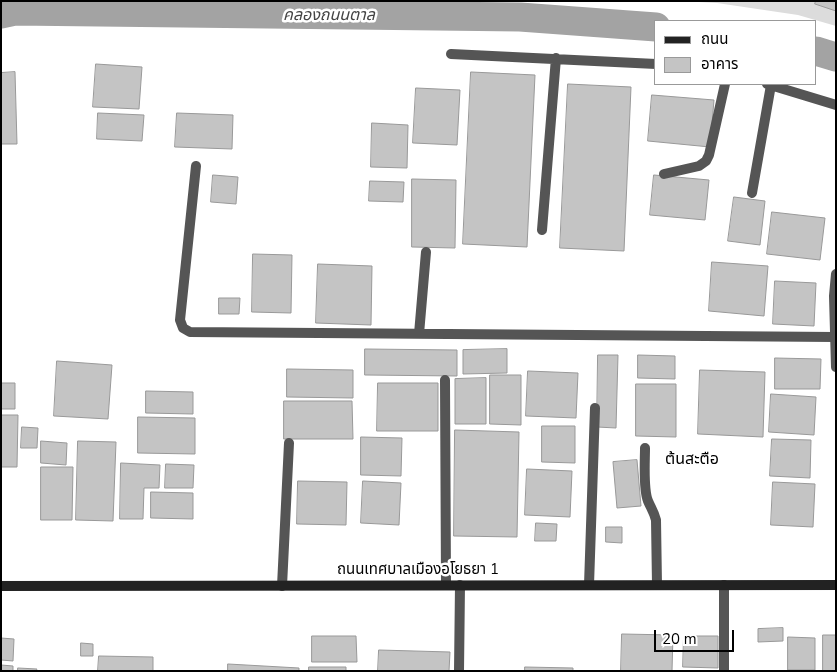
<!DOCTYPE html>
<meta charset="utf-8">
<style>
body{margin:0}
#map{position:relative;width:837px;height:672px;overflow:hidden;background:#fff;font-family:"Nunito Sans","Noto Sans Thai",sans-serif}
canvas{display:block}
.frame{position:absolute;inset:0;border:2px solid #000;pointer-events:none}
.legend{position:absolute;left:654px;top:20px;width:162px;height:65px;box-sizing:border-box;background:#fff;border:1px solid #999;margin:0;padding:6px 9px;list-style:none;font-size:15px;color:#000}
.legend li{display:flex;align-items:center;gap:10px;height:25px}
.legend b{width:25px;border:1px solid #999}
.scale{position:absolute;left:654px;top:630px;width:80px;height:22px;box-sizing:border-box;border:2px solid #000;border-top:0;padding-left:6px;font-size:15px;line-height:18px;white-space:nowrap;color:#000;-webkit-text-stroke:4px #fff;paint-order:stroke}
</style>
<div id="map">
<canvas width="837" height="672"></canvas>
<div class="frame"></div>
<ul class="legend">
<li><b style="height:6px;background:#222"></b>ถนน</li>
<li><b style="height:14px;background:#c4c4c4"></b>อาคาร</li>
</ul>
<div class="scale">20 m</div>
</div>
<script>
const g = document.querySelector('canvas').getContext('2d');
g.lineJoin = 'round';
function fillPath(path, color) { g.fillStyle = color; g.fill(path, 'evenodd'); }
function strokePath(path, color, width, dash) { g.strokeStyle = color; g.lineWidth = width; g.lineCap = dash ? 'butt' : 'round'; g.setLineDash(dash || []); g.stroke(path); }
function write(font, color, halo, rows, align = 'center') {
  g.font = font + ' "Nunito Sans","Noto Sans Thai",sans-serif'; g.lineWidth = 5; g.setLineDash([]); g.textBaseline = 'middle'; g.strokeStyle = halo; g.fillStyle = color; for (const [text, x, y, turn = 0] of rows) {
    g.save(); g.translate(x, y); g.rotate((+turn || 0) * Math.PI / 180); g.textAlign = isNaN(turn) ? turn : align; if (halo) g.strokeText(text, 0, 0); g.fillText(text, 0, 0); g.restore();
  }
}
const green = new Path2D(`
 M680,1H836V26L798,15L717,3Z`);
const canal = new Path2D(`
 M1,14L15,11L520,17L656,27
 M816,51L836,57`);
const building = new Path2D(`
 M816,1H836V11L815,4Z
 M96,64L142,67L139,109L93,107Z
 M15,72L17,144H1V73Z
 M471,72L535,75L527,247L463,244Z
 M568,84L631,87L624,251L560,248Z
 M416,88L460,90L457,145L413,143Z
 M652,95L714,100L710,147L648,141Z
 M98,113L144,115L142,141L97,139Z
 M177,113L233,115L232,149L175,147Z
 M372,123L408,125L407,168L371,167Z
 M213,175L238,177L236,204L211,202Z
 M654,175L709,180L705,220L650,215Z
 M412,179L456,180L455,248L412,247Z
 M370,181L404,182L403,202L369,201Z
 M734,197L765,201L760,245L728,241Z
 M772,212L825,218L820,260L767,254Z
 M253,254L292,255L291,313L252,312Z
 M712,262L768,266L764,316L709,311Z
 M318,264L372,266L371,325L316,323Z
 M775,281L816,283L814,326L773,324Z
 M219,298H240L239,314H219Z
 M365,349L457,350V376L365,375Z
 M507,349V373L463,374V350Z
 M598,355H618L616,428L597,427Z
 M638,355L675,356V379L638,378Z
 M775,358L821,359L820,389H775Z
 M57,361L112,365L108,419L54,416Z
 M287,369L353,370V398L287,397Z
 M700,370L765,372L763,437L698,434Z
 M528,371L578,373L576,418L526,416Z
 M490,375H521V425L490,424Z
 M486,378V424H455V379Z
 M1,383H15V409H1Z
 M378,383H438V431H377Z
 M636,384H676V437L636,436Z
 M146,391L193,392V414L146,413Z
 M771,394L816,397L814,435L769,432Z
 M284,401H352L353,439H284Z
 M1,415H18L17,467H1Z
 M138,417L195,418V454L138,453Z
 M542,426H575V463L542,462Z
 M22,427L38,428L37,448H21Z
 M455,430L519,432L517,537L454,536Z
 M361,437L402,438L401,476L361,475Z
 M772,439L811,440L810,478L770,476Z
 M41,441L67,443L66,465L41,463Z
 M78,441L116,442L113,521L76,520Z
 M637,460L641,506L617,508L613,462Z
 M121,463L160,465L159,488H144L143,519H120Z
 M166,464L194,465L193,488H165Z
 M41,467H73L72,520H41Z
 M527,469L572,471L570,517L525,515Z
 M298,481L347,482L346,525L297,524Z
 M363,481L401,483L399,525L361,523Z
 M773,482L815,484L813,527L771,525Z
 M151,492L193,493V519L151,518Z
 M536,523L557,524L556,541H535Z
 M606,527H622V543L606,542Z
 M783,628V641L758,642V629Z
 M622,634L673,635L672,671H621Z
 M823,635H836V671H823Z
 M312,636H356L357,662H312Z
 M684,636H718V668L683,667Z
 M788,637L815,638V670H788Z
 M1,638L14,639L13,661L1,660Z
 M81,643L93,644V656H81Z
 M379,650L450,652L449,671H378Z
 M99,656L153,657V671H98Z
 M228,664L299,668V671H228Z
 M1,665L13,666V671H1Z
 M309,667H346V671H309Z
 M525,667L573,668V671H525Z
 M18,668L37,669L36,671H18Z`);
const service = new Path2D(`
 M451,54L656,64
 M767,84L836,105
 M196,166L180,320L183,328L190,332L835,337
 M664,174L699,166L706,161L709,155L725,84
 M752,193L771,85
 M542,230L556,58
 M419,334L426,252
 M445,380L446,585
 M645,448C645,462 643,489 648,501C651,508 654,512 656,520L657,585
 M589,585L595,408
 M282,586L289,443
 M724,671V585`);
const minor = new Path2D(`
 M836,274L834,296L836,367
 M459,671L460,585`);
const secondary = new Path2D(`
 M1,586L836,585`);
const streetNames = [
 ["ถนนเทศบาลเมืองอโยธยา 1",418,570]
];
const waterNames = [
 ["คลองถนนตาล",329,16]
];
const neighbourhoodNames = [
 ["ต้นสะตือ",692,460]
];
fillPath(green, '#dcdcdc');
strokePath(canal, '#a3a3a3', 29);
fillPath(building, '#c4c4c4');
strokePath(building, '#999', 1);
strokePath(service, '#555', 10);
strokePath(minor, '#555', 10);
strokePath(secondary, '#222', 10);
write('15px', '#000', '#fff', streetNames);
write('italic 16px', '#444', '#fff', waterNames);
write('16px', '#000', '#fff', neighbourhoodNames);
</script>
